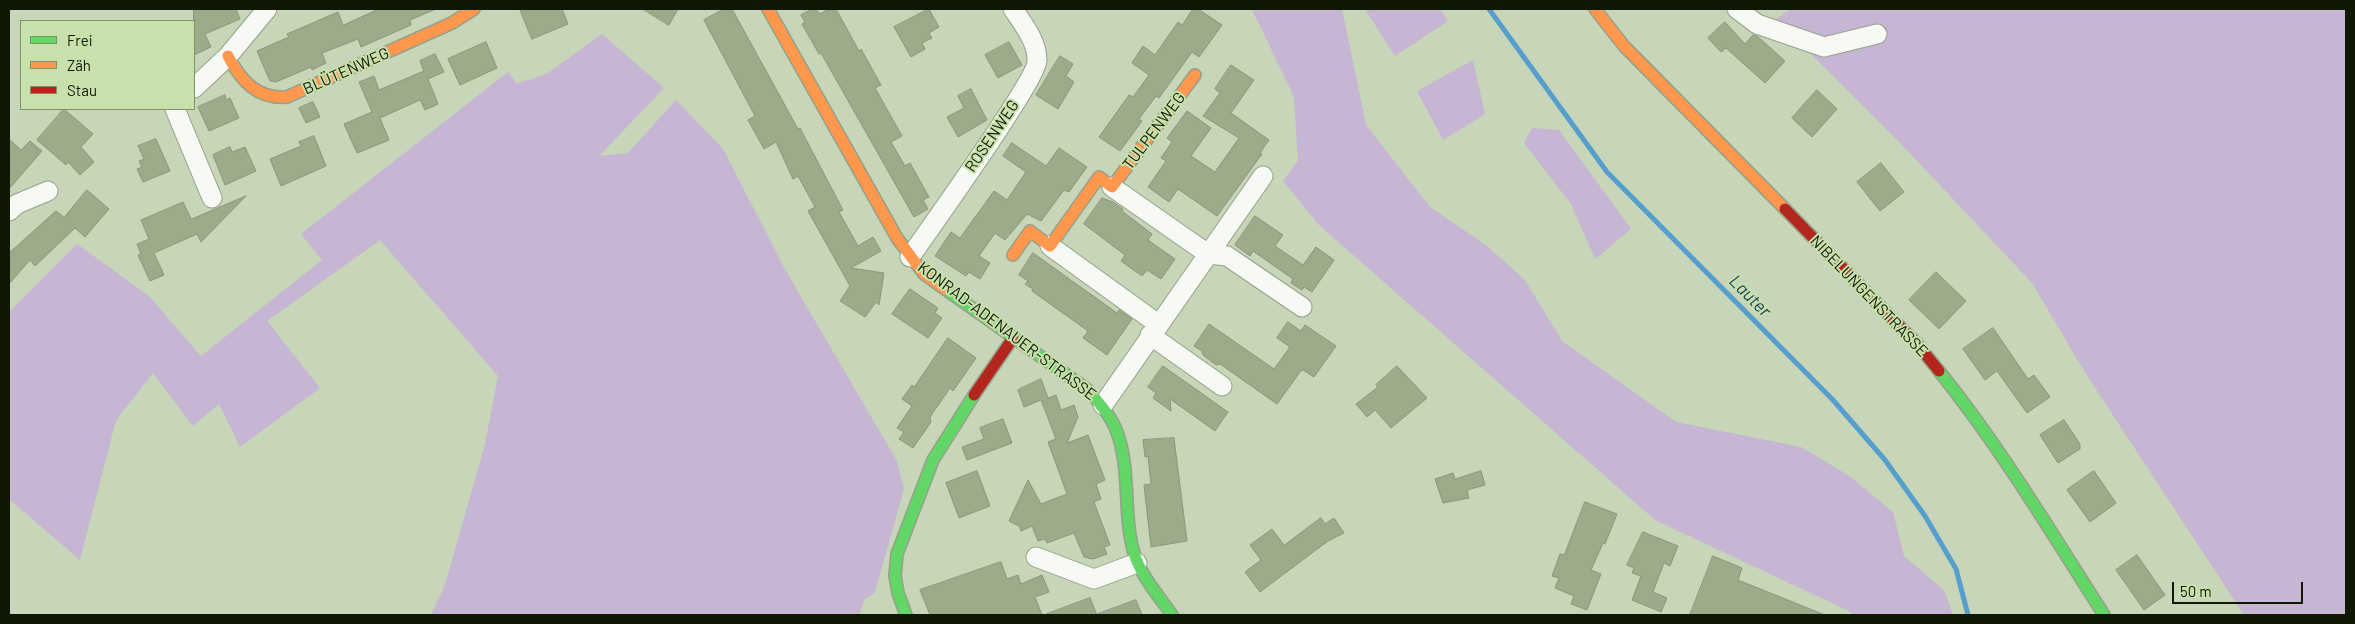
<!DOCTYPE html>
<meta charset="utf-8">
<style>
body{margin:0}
#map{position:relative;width:2355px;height:624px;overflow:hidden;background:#c7d5b8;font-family:Barlow,sans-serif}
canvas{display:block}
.frame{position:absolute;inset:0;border:10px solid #0f1805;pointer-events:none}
.legend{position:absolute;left:20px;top:20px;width:175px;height:90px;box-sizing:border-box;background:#c8e1ac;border:1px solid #7e9169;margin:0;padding:6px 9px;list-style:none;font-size:15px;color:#0f1805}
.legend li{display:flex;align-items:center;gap:10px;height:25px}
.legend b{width:25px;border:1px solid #7e9169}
.scale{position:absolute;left:2172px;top:582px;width:131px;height:22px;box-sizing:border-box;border:2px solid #0f1805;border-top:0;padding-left:6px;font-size:15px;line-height:18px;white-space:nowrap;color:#0f1805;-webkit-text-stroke:4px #c8e1ac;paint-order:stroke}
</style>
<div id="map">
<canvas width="2355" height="624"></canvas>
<div class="frame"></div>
<ul class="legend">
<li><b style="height:6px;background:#63d668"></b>Frei</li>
<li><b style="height:6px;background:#ff974d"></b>Zäh</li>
<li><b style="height:6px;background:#b3261e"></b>Stau</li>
</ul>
<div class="scale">50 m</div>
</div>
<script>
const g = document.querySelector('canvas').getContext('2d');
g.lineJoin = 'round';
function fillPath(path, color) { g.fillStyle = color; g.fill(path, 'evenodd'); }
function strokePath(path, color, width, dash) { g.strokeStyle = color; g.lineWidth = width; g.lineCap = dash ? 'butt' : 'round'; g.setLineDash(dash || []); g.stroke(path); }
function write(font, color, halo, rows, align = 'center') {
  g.font = font + ' Barlow,sans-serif'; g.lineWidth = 4; g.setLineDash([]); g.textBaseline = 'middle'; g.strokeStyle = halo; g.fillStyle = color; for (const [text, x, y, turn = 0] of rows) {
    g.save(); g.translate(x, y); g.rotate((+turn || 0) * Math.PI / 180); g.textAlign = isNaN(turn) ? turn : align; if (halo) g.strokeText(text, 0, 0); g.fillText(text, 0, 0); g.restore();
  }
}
const green = new Path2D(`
 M1252,9H1342L1366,125L1430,207L1487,246L1525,280L1562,341L1676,422L1801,447L1848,475L1893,512L1904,556L1944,590L1953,615H1853L1851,612L1655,520L1319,225L1283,181L1298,160L1294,97Z
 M1365,9H1440L1448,21L1395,56Z
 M1791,9H2346V615H2244L2086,374L2032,283L1904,147L1776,19Z
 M602,34L664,88L599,156L628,153L676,100L723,149L787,273L897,461L904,489L875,592L864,600L859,615H431L445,585L485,444L498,376L380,240L267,321L320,388L240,447L219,404L193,426L153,373L116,420L80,560L9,499V312L77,244L149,296L201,356L322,260L301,234L508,72L517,84L548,73Z
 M1473,60L1485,114L1443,140L1417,91Z
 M1532,128L1559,130L1631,229L1595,259L1571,204L1524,143Z`);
const stream = new Path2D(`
 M1489,9L1607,172L1833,400L1885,460L1925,516L1956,569L1968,615`);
const building = new Path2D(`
 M194,9H236L240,19L205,34L211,47L194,55Z
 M379,9H436L410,20L411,25L361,47L358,39L322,53L326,63L312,70L311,67L276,82L270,81L257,51L289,37L287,34L338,12L343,25Z
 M520,9H562L568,24L532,39Z
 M643,9H678L669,25Z
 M724,9H732L798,129L800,128L843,210L839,212L858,246L873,237L881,251L851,268L884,273L879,305L876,302L865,317L840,301L850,286L808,211L815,207L798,176L793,179L776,142L764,149L748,120L755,116L704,20Z
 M813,9H816L820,14L829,9H836L859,51L861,49L881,85L875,88L902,136L891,142L905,166L910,163L929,197L923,200L928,209L914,217L821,53L819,54L802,24L805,22L801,15Z
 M929,9L939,27L929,33L932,38L922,43L925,49L911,57L894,27Z
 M1193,9H1198L1222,25L1199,57L1192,52L1159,98L1156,96L1139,119L1142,121L1120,151L1099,137L1129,95L1133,97L1149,75L1132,63L1143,46L1155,55L1178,22L1182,25Z
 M1725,22L1745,44L1753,35L1757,36L1785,61L1765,83L1726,48L1721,52L1708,38Z
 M486,42L497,68L460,85L448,59Z
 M1009,42L1022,65L998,78L985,55Z
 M435,54L444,72L428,79L438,104L425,110L420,100L380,118L389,140L357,153L344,124L372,112L359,82L374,76L379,90L424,71L420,61Z
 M1060,56L1073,64L1066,76L1074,82L1058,109L1036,95Z
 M1231,65L1254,80L1231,113L1269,140L1260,153L1262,154L1217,216L1178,189L1169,202L1148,187L1166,161L1161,158L1172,142L1167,138L1187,111L1211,128L1191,156L1215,172L1239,138L1203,116L1220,93L1215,89Z
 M971,89L987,120L958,137L947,117L964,108L958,96Z
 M1817,90L1837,109L1812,137L1792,118Z
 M225,95L226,100L230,98L239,118L209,131L198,107Z
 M313,102L320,117L306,123L299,108Z
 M64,109L93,134L81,147L94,162L80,175L68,162L66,165L37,140Z
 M314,136L326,166L281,186L270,159L301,146L299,142Z
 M9,139L21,150L30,141L42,151L9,189Z
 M156,139L170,171L143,182L137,169L142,167L139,161L144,159L138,146Z
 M1012,143L1046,166L1059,148L1087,167L1069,192L1064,190L1041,221L1027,214L1005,240L995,233L979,256L990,263L980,279L969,272L966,276L935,256L951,232L960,238L994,191L1007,200L1026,172L1003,156Z
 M230,147L232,152L245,147L256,171L225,185L213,155Z
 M1881,163L1904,192L1880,211L1857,182Z
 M87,190L109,209L85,237L75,228L35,266L30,260L9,284V253L56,211L64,217Z
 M246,196L201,242L197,234L154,253L164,275L150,281L138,255L141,254L137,244L149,239L141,220L183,202L191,219Z
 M1102,198L1113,202L1123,209L1122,211L1152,234L1148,240L1175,259L1161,279L1147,270L1142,276L1121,261L1125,255L1084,224Z
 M1255,216L1283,235L1275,246L1303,265L1316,247L1334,260L1312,292L1304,287L1302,290L1291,283L1293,279L1253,251L1250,256L1235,245Z
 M1033,253L1117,313L1119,310L1132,319L1107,355L1083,338L1088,331L1032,291L1033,289L1025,284L1028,281L1019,275Z
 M1936,272L1966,301L1939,329L1909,300Z
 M910,289L938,308L935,313L942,318L928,338L892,314Z
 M1288,322L1301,331L1305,325L1336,346L1314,377L1303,370L1300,372L1277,404L1220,364L1216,365L1203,355L1202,351L1194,346L1209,324L1274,369L1290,347L1277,338Z
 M1993,328L2028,379L2034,375L2050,397L2027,413L1997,371L1985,380L1963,349Z
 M948,338L976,358L953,391L950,388L930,417L931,422L913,448L899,439L904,432L897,428L912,406L902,399L912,385L914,387Z
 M1163,366L1228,412L1215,431L1170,399L1171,411L1153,398L1156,393L1148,387Z
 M1397,366L1427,398L1391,428L1375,410L1367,417L1356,404L1378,387L1376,385Z
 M1041,379L1048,398L1056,395L1061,410L1074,405L1078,417L1067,443L1088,435L1105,480L1096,484L1101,499L1094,502L1110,545L1104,547L1107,554L1093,559L1084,557L1074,533L1047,543L1045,539L1038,541L1032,526L1021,531L1019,526L1009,521L1028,480L1041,504L1067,494L1048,442L1056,439L1041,400L1024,407L1018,390Z
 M1003,419L1012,443L967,460L962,447L984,439L980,428Z
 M2064,420L2080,444V449L2058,463L2040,435Z
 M1174,438L1187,541L1151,547L1144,485L1151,484L1148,456L1145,457L1143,440Z
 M977,471L990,506L959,518L946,483Z
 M1481,471L1485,485L1467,490L1469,498L1443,503L1435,479L1453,473L1455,479Z
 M2094,471L2116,503L2090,522L2067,490Z
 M1585,502L1617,514L1605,544L1603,543L1591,570L1601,574L1587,610L1571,604L1574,596L1555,588L1559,578L1552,576L1560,554L1564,555Z
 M1321,518L1325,524L1334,518L1344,533L1328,541L1260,592L1245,572L1261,560L1250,545L1272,529L1284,545Z
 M1643,532L1678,546L1670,566L1664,563L1653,592L1667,598L1661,612L1632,600L1641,576L1632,573L1634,568L1627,565Z
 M2137,555L2165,595L2144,610L2116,570Z
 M1713,556L1742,568L1738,580L1825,615H1690Z
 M1001,562L1007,579L1018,575L1021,584L1042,575L1049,592L1035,597L1042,615H930L920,590Z
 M1090,598L1097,615H1048L1047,614Z
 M1136,600L1142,615H1098V614Z`);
const street = new Path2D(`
 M1737,9L1757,24L1824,47L1877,34
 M194,88L228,56L267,9
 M175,109L212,198
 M1112,187L1208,254
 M9,211L17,204L48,191
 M1050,246L1158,324
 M1208,254L1227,256L1302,307
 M910,257C928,231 1038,78 1037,60C1037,41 1023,24 1013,9
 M1150,335L1222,386
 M1103,405L1263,176
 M1036,557L1094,579L1137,563`);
const fast = new Path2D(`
 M945,289L1088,390C1098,402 1109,413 1115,427C1132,467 1122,512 1134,553C1141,576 1158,595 1172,615
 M1939,371C2001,448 2051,532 2104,615
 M906,615L898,593L895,576L897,554L933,460L974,395`);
const slow = new Path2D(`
 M768,9L897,238L924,274L945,289
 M1595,9L1624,46L1785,209
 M228,56C241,81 257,99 287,97L452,23L474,9
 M1013,255L1030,231L1050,246L1099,177L1112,187L1195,75`);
const jam = new Path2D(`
 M1785,209L1918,345L1939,371
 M974,395L1013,338`);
const streetNames = [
 ["BLÜTENWEG",346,71,-24],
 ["TULPENWEG",1154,131,-53],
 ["ROSENWEG",992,136,-56],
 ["NIBELUNGENSTRASSE",1869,296,46],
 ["KONRAD-ADENAUER-STRASSE",1007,331,37]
];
const waterNames = [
 ["Lauter",1750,296,45]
];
fillPath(green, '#c6b5d3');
strokePath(stream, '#569ecc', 5);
fillPath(building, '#9cab89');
strokePath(building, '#8b957f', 1);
strokePath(street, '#96a08a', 21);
strokePath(fast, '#96a08a', 14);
strokePath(slow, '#96a08a', 14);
strokePath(jam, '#96a08a', 14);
strokePath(street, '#f7f9f4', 19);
strokePath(fast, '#63d668', 11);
strokePath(slow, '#ff974d', 11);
strokePath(jam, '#b3261e', 11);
write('16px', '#0f1805', '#c8e1ac', streetNames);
write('italic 18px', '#193d5e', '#c8e1ac', waterNames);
</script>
